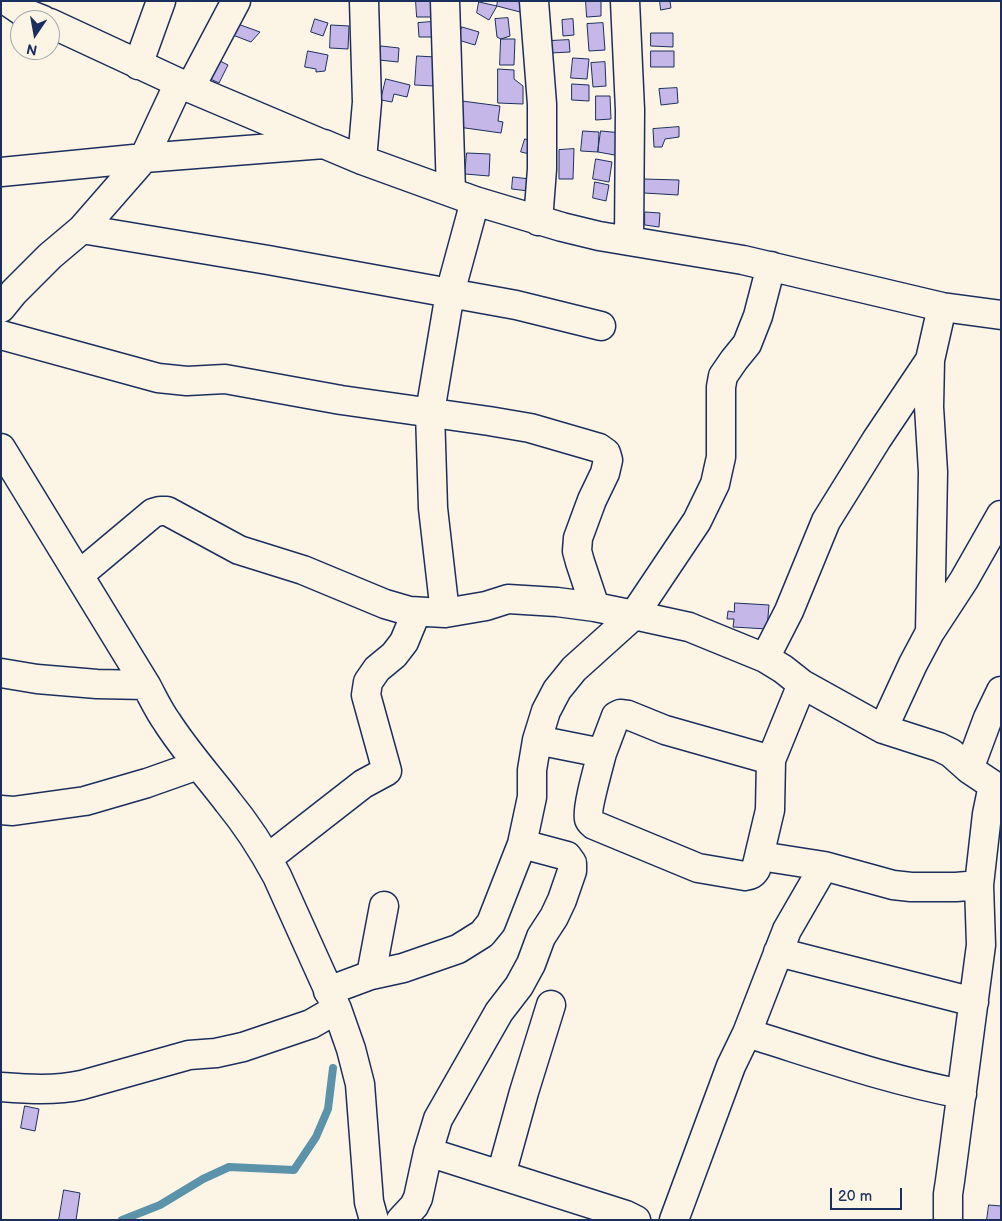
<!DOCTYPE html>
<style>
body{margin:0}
#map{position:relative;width:1002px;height:1221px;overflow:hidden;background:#fcf5e5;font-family:"Balsamiq Sans",sans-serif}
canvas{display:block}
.frame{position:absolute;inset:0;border:2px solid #1b2f5e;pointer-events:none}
.north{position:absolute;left:10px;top:10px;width:50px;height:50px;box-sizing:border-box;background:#fcf5e5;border:1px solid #a2a6af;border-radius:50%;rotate:192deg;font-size:14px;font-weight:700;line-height:20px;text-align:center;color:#1b2f5e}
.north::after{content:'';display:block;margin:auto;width:18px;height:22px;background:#1b2f5e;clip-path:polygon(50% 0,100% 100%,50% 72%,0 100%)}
.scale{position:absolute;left:830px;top:1188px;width:72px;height:22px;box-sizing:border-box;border:2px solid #1b2f5e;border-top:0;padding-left:6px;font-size:15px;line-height:18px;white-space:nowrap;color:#1b2f5e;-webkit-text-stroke:4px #fcf5e5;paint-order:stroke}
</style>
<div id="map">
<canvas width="1002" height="1221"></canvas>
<div class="frame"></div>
<div class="north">N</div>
<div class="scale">20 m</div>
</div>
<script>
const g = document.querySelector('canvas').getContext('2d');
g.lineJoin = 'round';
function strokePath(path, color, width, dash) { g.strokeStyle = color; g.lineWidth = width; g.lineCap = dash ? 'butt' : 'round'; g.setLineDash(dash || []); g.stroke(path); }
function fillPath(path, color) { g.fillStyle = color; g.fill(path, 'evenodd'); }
const stream = new Path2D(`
 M122,1220L160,1205L203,1179L229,1167L294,1170L316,1137L328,1109L333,1068`);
const building = new Path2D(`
 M416,1H435L436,17H417Z
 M498,1H523L520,12L497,6Z
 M586,1H601V16L587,17Z
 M660,1H670L671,8L661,10Z
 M479,2L497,6L489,20L477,13Z
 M508,18L510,36L501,39L497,37L495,19Z
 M315,19L328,23L323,36L311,32Z
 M573,19L574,35L563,36L562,20Z
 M444,21V32H432V37H419L418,23Z
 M235,23L260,32L251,42L230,34Z
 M603,23L605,50L589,51L587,24Z
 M331,25L349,26L348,49L330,48Z
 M462,27L479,32L475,45L458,40Z
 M651,33H673V47L651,46Z
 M501,39H515L514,65H500Z
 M569,40L570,52L551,53L550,41Z
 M381,46L399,48L398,62L379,60Z
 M308,51L328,55L325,71L316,72V69L305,67Z
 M651,51H674V67H651Z
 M417,56L435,57L434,86L415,85Z
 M573,58L589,59L587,79L571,78Z
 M216,59L228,65L219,83L206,77Z
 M605,62L606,86L593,87L591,63Z
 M498,69L514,70V79L523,86V104L498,103Z
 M386,79L410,85L407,97L394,94L392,102L381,100Z
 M572,84L589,85V101L572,100Z
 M677,88L678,103L661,105L659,89Z
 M596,96H610L611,119L596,120Z
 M462,101L500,106L498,121L503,122L501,133L458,127Z
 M679,127V137L665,139L662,147H654L653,129Z
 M583,131L599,132L598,152L581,151Z
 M601,131L622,133L620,156L598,152Z
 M525,139L543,144L534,155L521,152Z
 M574,149L573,179H559V150Z
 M467,153L490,154L489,176L465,174Z
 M596,159L612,162L609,182L593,179Z
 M513,177L538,180L536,192L512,189Z
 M644,179L679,180L678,195L644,193Z
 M595,182L609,185L606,201L593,198Z
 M645,212L660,213L659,227L645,225Z
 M735,603L769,605L767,629L733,627L734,619H727L728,611L734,612Z
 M25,1106L39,1109L35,1131L21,1128Z
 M64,1190L80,1193L76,1220H59Z
 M989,1205L1001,1206V1220H987Z`);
const minor = new Path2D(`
 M7,1L23,12L43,20
 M445,1L451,192
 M534,1L542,104V169L538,221
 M625,1L630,110L629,241
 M50,23L190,88L320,143
 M138,65L161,1
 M190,88L236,1
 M362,160L367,102L364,1
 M1,172L144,158L324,144L362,160L475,201L562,227L599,236L743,260L942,307L1001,315
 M82,229L268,260L516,305L601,326
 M1,308L14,292L50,256L82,229L144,158L179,83
 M1,335L158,378L187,381L225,379L341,400L489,421L530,428L599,448L606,453L608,460L605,473L592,500L578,538L577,551L580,562L595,607
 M1,448L146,685C153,698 159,711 167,722C185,750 208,776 228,802C247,825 263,850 277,876L337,1009L351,1049L360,1084L369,1202L374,1220
 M79,575L153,513L160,511H167L239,550L303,570L385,604L409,611L445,613L486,606L508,599L557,602L595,607L634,615L697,521L715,484L721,457V387L723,376L734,360L747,344L758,316L771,266
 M445,613L433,508L430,412L450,293L475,201
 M930,632L933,472L929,407L930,360L942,307
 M765,658L789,611L826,521L877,439L930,360
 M1,673L37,679L97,684L146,685
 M883,729L913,664L930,632L964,580L1001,515
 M537,740L602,753L616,716L620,714L628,715L665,730L771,760L802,684
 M602,753C599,765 586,810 589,819C590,822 592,823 594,825L698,868L745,876C751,875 753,874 756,869L770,810L771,760
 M969,769L988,718L1001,691
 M1,810L13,811L85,801L147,783L198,765
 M760,856L824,866
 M268,858L363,784L387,771L366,695L368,682L377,669L394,655L404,642L416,613
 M778,952L974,1002
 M371,975L384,906
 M328,991L371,975L403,968L458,949L482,934L491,923L522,844L532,797V770L537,740L546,711L557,690L574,669L634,615L689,627L765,658L783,669L802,684L883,729L939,747L951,753L969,769L993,785L1001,788
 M747,1033C818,1055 888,1080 962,1094
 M1,1087C28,1089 55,1091 82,1085L189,1055L216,1053L243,1047L311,1024L337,1009
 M428,1152L626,1215L636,1220
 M501,1175L524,1092L551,1005
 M401,1220L414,1206L418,1198L428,1152L438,1119L499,1012L519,986L531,964L541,937L554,917L562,900L572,871V863L567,856L522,844
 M674,1220L731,1066L747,1033L787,930L824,866L893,885L911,887H956L979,885
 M948,1220V1194L950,1181L981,945L979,885L987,814L993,785`);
strokePath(stream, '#5b93aa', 8);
fillPath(building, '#c5b7e8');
strokePath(building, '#1b2f5e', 1);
strokePath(minor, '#1b2f5e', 31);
strokePath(minor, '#fcf5e5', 28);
</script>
